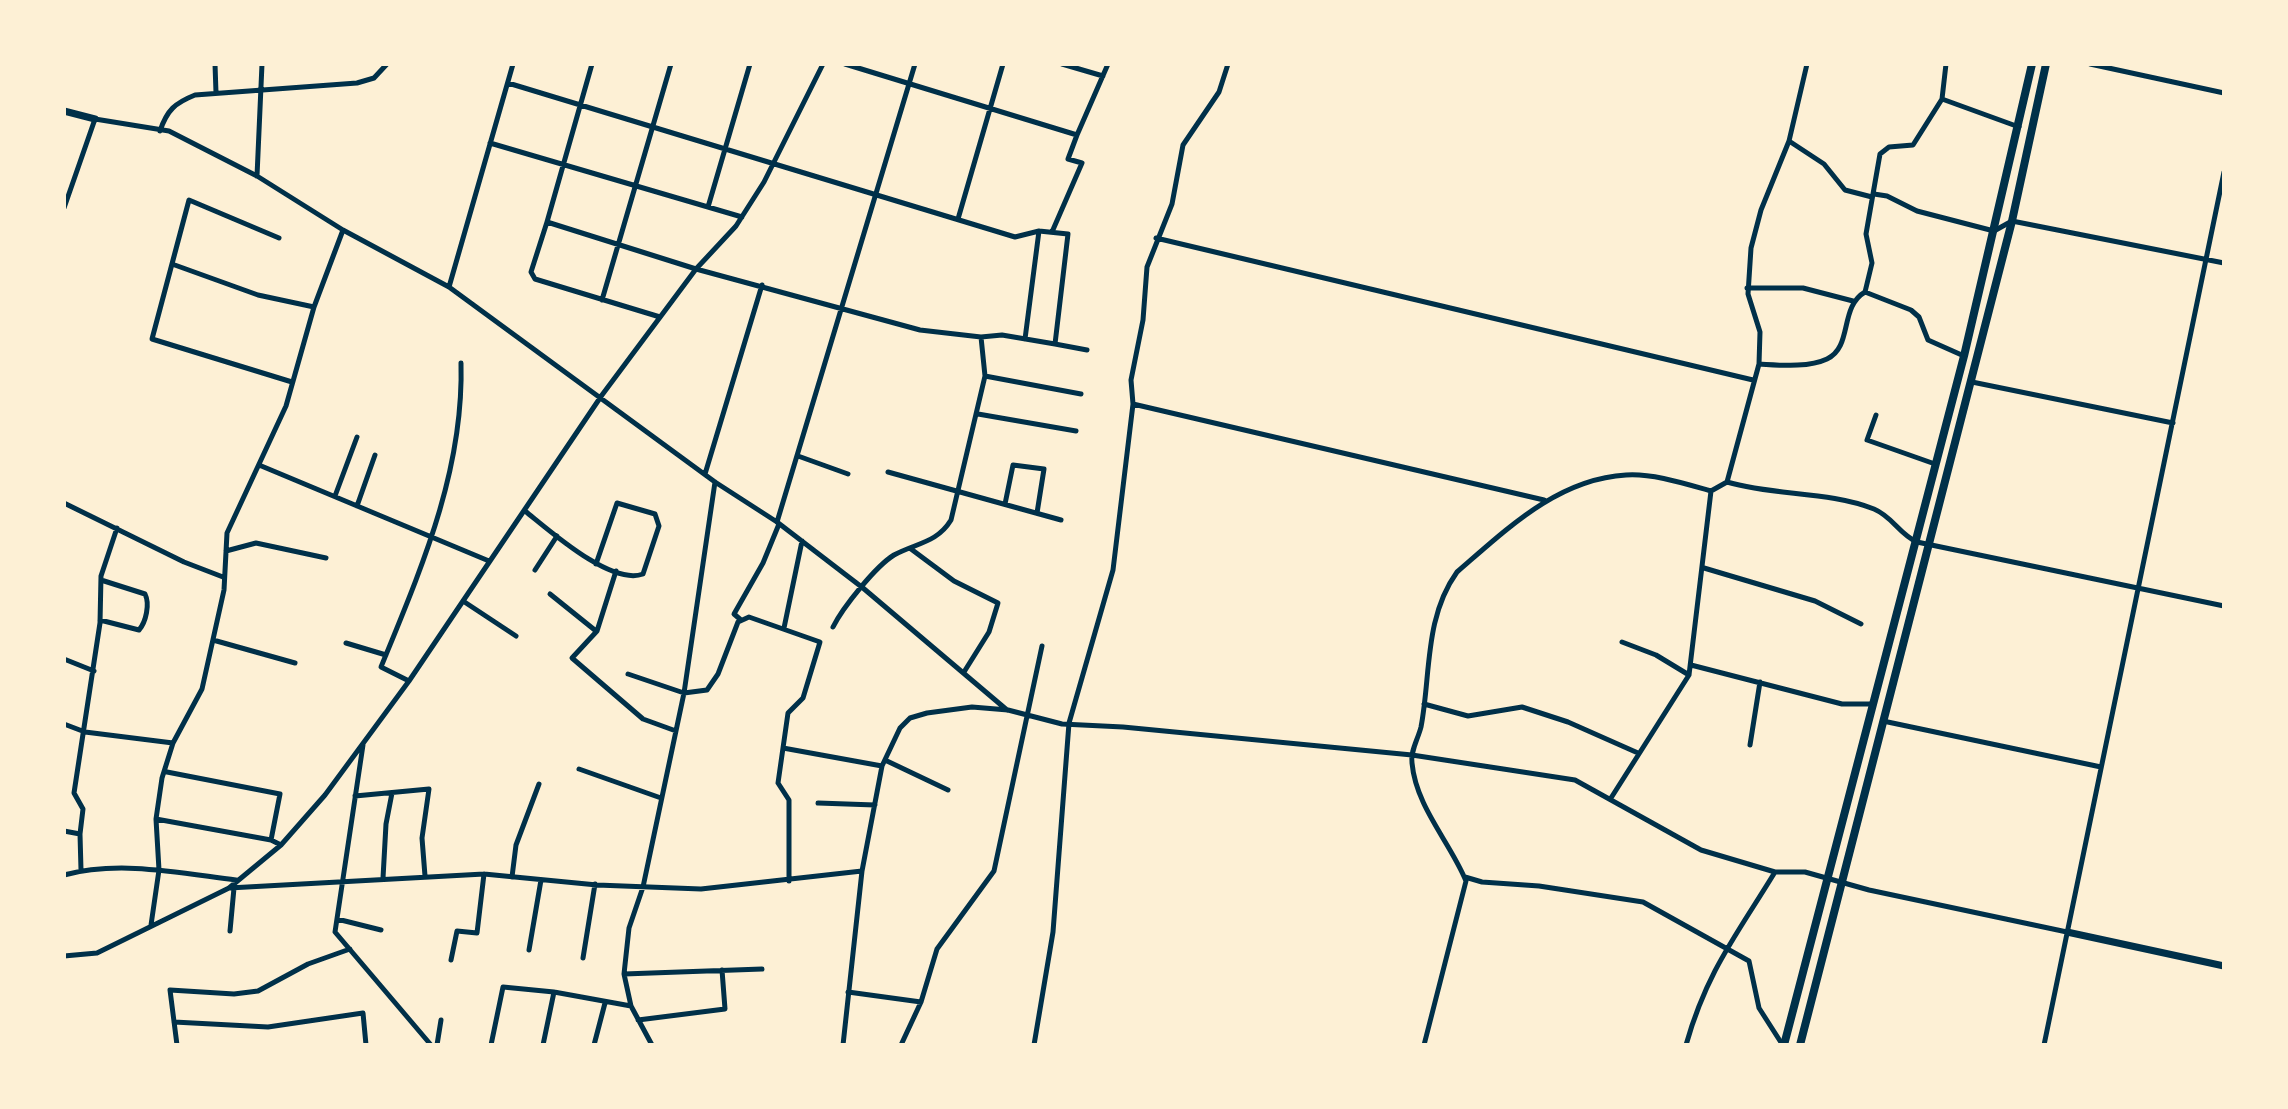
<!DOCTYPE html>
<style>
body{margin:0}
#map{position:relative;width:2288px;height:1109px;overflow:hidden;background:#fdf0d5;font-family:Raleway,sans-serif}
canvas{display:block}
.frame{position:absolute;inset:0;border:66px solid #fdf0d5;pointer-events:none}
</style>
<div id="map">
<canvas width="2288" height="1109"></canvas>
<div class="frame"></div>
</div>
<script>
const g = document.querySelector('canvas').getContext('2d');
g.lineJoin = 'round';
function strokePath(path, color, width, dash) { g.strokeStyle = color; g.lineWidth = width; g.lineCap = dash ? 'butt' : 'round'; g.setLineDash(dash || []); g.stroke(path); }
const minor = new Path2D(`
 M215,64L216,93
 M592,64L547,222L696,269L920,330L981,337L1002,335L1055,344
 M845,64L1077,135L1108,64
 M1062,64L1103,76
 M2090,64L2224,93
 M508,83L1015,237L1039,231L1068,234L1055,344L1087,350
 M1942,99L2019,127
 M160,131C167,110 175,103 195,95L357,83L374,78L387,64
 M1789,141L1824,164L1845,190L1872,197
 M490,143L742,217
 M257,176L262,64
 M1874,194L1887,196L1917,211L1994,231L2012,221L2224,263
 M708,207L750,64
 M64,208L95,119L169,131L257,176L343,230L449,287L715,482L777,522L863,588L1007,710
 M958,219L1003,64
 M547,222L531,272L535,279L660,317
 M1052,232L1082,163L1068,159L1077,135
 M279,238L189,200L152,339L292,382
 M1156,238L1753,380
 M172,264L258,295L314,307
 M449,287L513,64
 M1747,288H1803L1853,301
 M1865,292L1911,310L1919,317L1928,340L1964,356
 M602,300L671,64
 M1025,339L1039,231
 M1759,364C1779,365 1808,368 1827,359C1853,347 1839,307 1865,292L1872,263L1866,234L1880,154L1889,147L1913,145L1942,99L1946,64
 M985,376L1081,394
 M1972,382L2173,423
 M1133,404L1544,500
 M978,414L1076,431
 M1876,415L1867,440L1935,464
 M798,456L848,474
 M259,465L489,561
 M888,472L1061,520
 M705,474L762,285
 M1727,482L1759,364L1760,332L1748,294L1751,248L1761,210L1789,141L1807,64
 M335,496L357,437
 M64,503L184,562L223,577
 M1005,504L1013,465L1044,469L1037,513
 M357,506L375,455
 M525,511C549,530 611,586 643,574L659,526L655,514L617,503L596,564
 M777,522L915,64
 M911,549L954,581L998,603L989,632L964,672
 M226,551L256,543L326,558
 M1704,568L1815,601L1861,624
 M535,570L557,536
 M616,571L597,631L572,658L643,719L676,731
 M550,594L596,631
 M463,601L516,636
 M100,620L139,630C146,622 150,604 145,594L101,580
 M741,620L734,614L763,563L779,524
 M833,627C843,607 876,566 894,555C916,543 937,543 951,520L985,376L981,337
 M784,628L802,541
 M213,640L295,663
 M1622,642L1656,655L1689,675
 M346,643L386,655
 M64,659L94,671
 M1691,665L1842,704H1870
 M628,674L684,693L707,690L718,674L738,622L749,617L820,642L803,698L788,713L778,783L789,800V881
 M409,681L381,667C421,569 464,471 461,363
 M1424,704L1468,716L1522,707L1568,722L1638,753
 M1883,721L2101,767
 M64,724L85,732L173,743
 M363,745L335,932L431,1045
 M1750,745L1760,682
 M783,748L882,766
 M887,761L948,790
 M579,769L661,798
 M167,772L280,794L271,840L281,845
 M355,796L429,789L422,838L425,876
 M1611,798L1689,675L1711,491L1727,482C1774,496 1828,491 1874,509C1893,517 1899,534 1917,542L2224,606
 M818,803L875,805
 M156,819L271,840
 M64,831L80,834L81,870
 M80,834L83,809L74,793L100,623L101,576L117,528
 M64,875C119,860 180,873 236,880
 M512,877L516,845L539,784
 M1465,877L1482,882L1539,886L1643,902L1749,961L1759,1008L1782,1044
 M383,878L386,824L392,793
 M229,888L484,874L597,885L701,889L862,871
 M337,919L381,930
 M151,925L159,870L156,819L162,778L173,743L202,689L224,590L227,533L286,406L314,307L343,230
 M230,931L234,888
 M529,950L541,880
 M64,956L97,953L229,888L281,845L325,795L409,681L602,395L696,269L736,226L764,182L823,64
 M583,958L595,884
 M451,960L457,931L477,933L484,874
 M624,974L762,969
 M848,992L921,1002
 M638,1020L725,1009L722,970
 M174,1022L268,1027L363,1013L366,1045
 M177,1045L170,990L234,994L258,991L308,964L350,949
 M437,1045L441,1020
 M491,1045L503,987L554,992L631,1006
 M543,1045L554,992
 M594,1045L605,1003
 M652,1045L631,1006L624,974L629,928L643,887L684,693L715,482
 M843,1045L862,871L882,766L900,728L910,718L927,713L972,707L1008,710L1062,724L1123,727L1412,755L1575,780L1701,850L1775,872
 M901,1045L921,1002L937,949L994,871L1042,646
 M1034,1045L1053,932L1069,723L1113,570L1133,404L1131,380L1143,320L1147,267L1172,204L1183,145L1219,92L1228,64
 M1424,1045L1466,881C1450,842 1416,807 1412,763C1410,752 1418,739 1421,727C1431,675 1424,618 1457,572C1506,530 1557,479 1626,475C1652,473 1686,484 1711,491
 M1686,1045C1707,971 1736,936 1775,872H1805L1869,890L2067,932
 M2044,1045L2224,172`);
const tertiary = new Path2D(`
 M64,111L95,119
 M2067,932L2224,966`);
const primary = new Path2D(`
 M1784,1045L1964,356L2032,64
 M1800,1045L2012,221L2046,64`);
strokePath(minor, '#003049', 5);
strokePath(tertiary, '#003049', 7);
strokePath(primary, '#003049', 8);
</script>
